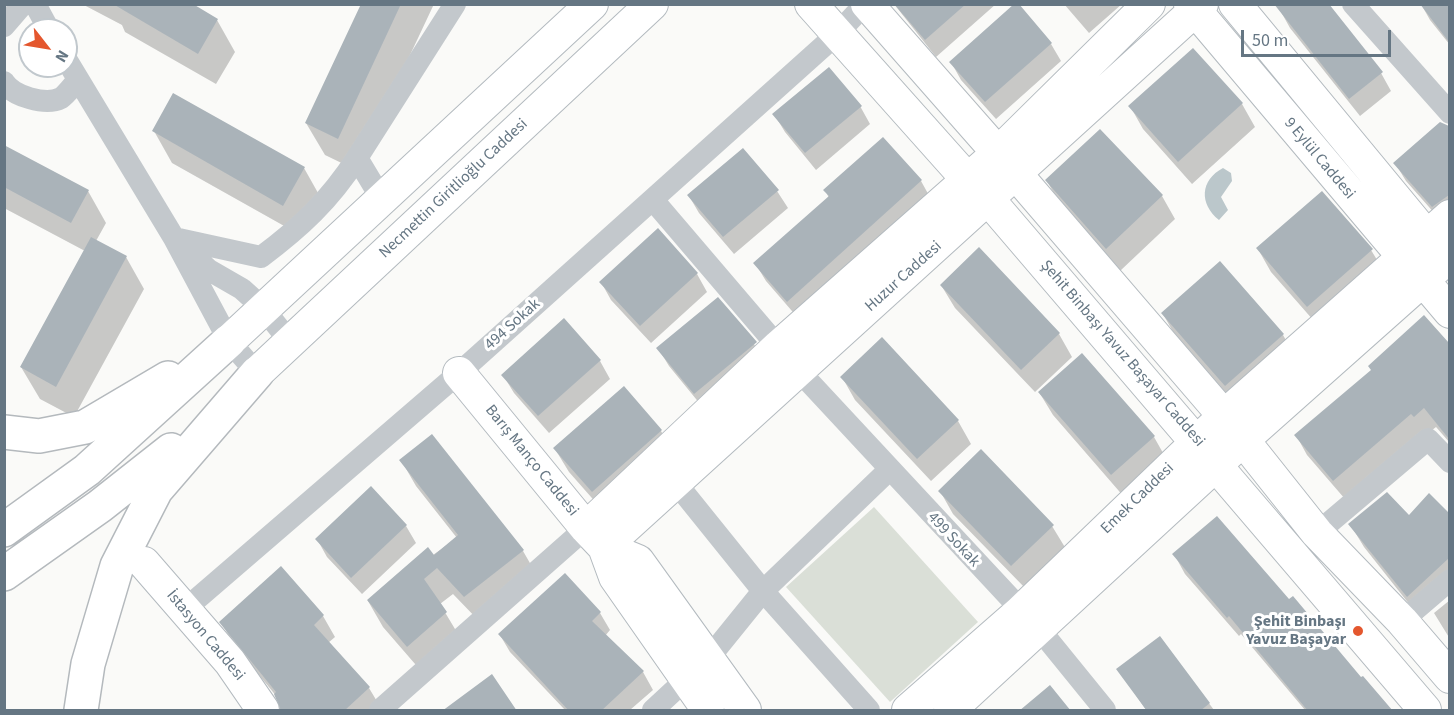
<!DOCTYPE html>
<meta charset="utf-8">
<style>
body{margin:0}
#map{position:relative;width:1454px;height:715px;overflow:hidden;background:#fafaf8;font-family:"Source Sans 3",sans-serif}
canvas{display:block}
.frame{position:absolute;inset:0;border:6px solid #657683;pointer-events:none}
.north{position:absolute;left:18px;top:18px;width:60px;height:60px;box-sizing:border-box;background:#fff;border:2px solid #c1c8cd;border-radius:50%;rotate:121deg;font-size:16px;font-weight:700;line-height:24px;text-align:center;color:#657683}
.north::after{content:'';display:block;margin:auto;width:21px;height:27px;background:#e4572e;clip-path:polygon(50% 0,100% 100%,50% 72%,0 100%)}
.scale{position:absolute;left:1241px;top:30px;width:150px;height:27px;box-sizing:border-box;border:3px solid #657683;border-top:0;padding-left:8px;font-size:18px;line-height:21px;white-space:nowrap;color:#657683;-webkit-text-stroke:4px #fff;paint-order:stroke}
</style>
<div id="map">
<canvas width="1454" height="715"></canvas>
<div class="frame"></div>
<div class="north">N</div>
<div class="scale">50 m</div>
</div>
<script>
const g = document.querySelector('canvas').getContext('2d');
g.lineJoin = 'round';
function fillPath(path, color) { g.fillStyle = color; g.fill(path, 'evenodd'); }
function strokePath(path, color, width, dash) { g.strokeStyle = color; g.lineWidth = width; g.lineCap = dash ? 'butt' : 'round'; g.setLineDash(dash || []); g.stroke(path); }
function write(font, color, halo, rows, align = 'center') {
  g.font = font + ' "Source Sans 3",sans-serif'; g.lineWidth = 6; g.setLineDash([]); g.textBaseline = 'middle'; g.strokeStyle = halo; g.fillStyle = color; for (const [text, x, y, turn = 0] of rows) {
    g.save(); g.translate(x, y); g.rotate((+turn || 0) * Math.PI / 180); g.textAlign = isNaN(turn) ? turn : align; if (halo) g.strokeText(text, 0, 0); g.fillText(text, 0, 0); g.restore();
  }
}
const green = new Path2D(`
 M874,507L978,622L890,702L786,587Z`);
const water = new Path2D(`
 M1223,168L1231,173L1232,181L1221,197L1228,210L1219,220C1199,204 1200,180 1223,168Z`);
const shadow = new Path2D(`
 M82,4H190L217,20L235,52L216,84L125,32L122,25Z
 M362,4H434L356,170L325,155L306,123Z
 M894,4H996L936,57Z
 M1064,4H1122L1089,33Z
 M1421,4H1450V45L1430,20Z
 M1280,10L1381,73L1391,91L1360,116L1290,28Z
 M1051,44L1061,61L996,119L961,80L951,62Z
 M1193,50L1242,104L1255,127L1192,184L1143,129L1130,106Z
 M860,106L870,124L816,170L785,132L774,114Z
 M1448,127L1450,219L1444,224L1406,181L1395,163Z
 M154,131L304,168L322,200L302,236L172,163Z
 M4,147L88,191L106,223L96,241L126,257L144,289L74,417L40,399L21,367L85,251L4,208Z
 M921,181L931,199L798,318L766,281L755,263L829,198L825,190Z
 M1047,181L1162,196L1175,219L1120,271L1060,204Z
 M777,191L788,208L734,254L699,213L689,196Z
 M1258,249L1371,250L1385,273L1321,329L1271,272Z
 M697,274L707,292L651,343L611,300L601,282Z
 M941,285L1059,334L1072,357L1035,392L955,308Z
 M718,299L754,344L764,362L705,410L669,366L658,348Z
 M1163,314L1283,335L1296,358L1239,408L1176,337Z
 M1424,317L1450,346V443L1436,427L1345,499L1307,455L1296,435L1372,371Z
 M564,321L600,361L610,379L549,433L514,393L503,375Z
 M1082,355L1154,437L1167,460L1125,498L1053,415L1039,392Z
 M842,377L958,421L971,444L931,481L855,400Z
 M623,388L661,431L674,454L606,514L569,472L555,449Z
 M401,460L523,551L538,577L480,622L453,594L440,604L461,639L422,672L383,627L368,601L457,538L416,486Z
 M940,491L1052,526L1066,549L1025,588L953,514Z
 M1429,496L1450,515V593L1421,619L1364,547L1350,524L1409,517Z
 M406,526L416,543L362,594L327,557L317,539Z
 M1174,554L1289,601L1391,710H1305L1241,634L1239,636L1185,574Z
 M281,569L323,616L335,637L328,643L369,688L381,708L378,710H282L277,697L233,643L221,622Z
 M1450,600V639L1434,613Z
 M600,613L610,630L605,636L643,672L653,690L630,710H565L510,652L500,635Z
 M1160,638L1214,710H1146L1118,669Z`);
const building = new Path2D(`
 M113,4H193L218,19L198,54Z
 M361,4H401L338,139L305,123Z
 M894,4H966L925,40Z
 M1014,4H1019L1052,43L985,102L949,62Z
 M1274,4H1329L1383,72L1349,99Z
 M1420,4H1449V42Z
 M1193,48L1243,103L1178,162L1128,106Z
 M829,67L862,106L805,153L772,114Z
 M173,93L305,167L283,206L152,131Z
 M1440,122L1449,126V195L1432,207L1393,163Z
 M1100,129L1163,195L1106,249L1045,180Z
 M883,137L922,180L787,302L753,263L829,196L823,190Z
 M4,145L89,190L71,223L4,187Z
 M743,148L779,190L723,237L687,195Z
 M1322,191L1373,249L1307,307L1256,248Z
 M658,228L698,273L640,326L599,282Z
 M91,237L127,256L56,387L20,367Z
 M979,247L1060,333L1021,370L940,285Z
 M1220,261L1284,334L1225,386L1161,313Z
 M718,297L757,342L694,394L656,348Z
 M1424,315L1449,343V439L1424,408L1414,417L1411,414L1333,481L1294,435L1371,370L1368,366Z
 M564,318L601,360L538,416L501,375Z
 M882,337L959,420L917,459L840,377Z
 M1082,353L1155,436L1111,475L1038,392Z
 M624,386L662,430L592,492L553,448Z
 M432,434L524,550L464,597L437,568L424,579L447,612L407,647L367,600L428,547L434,555L458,535L399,460Z
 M981,449L1054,525L1011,566L938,491Z
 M371,486L407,525L351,578L315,539Z
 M1387,492L1409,515L1429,493L1449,513V558L1407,597L1348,524Z
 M1217,516L1289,599L1293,596L1361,677L1363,676L1393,711H1308L1229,616L1227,618L1172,554Z
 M281,566L324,615L314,625L370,687L344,711H281L274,694L276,692L219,622Z
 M565,573L601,612L592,621L644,671L601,711H569L498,634Z
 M1160,636L1210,703L1200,711H1147L1116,669Z
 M492,674L517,711H442Z
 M1050,685L1071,711H1019Z`);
const street = new Path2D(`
 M35,4L49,30
 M1353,4L1450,113
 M4,26L23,4
 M66,59L174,238L229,341L257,373
 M4,82C12,96 46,106 61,98C67,94 73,85 78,80
 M381,198L357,158L455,4
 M653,200L799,371L1040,630L1105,710
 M174,238L261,257C301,227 329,201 357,158
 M186,249L209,270L242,289L263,308L290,342
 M676,483L763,591L869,710
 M1317,533L1428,439L1450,462
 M184,610L459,373L837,34L865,4
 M1402,621L1450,580
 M380,710L586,528
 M653,710L708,659L763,591L889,470`);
const secondary = new Path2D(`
 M811,4L968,180L989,200L1425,710
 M867,4L998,153L1224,416L1317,533L1402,621L1450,677
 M1190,4L1450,312
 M1235,4L1439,251
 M229,341L592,4
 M257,373L652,4
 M459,373L586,528L604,547L638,561L745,710
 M586,528L779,346L998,153L1149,4
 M604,547L1202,4
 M604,547L615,577L708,710
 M144,563L230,662L263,710
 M908,710L1020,612L1224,416L1450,216
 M950,710L1243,440L1450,256`);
const highway = new Path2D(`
 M4,432L39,436L85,427L168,378
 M4,530L87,470L229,341
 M4,574L100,506L171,450
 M81,710L88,664L117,566L156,490L257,373`);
const markers = [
 [1358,631,6,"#e4572e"]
];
const streetNames = [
 ["9 Eylül Caddesi",1319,159,50],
 ["Necmettin Giritlioğlu Caddesi",454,189,-43],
 ["Huzur Caddesi",904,277,-42],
 ["494 Sokak",513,325,-42],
 ["Şehit Binbaşı Yavuz Başayar Caddesi",1122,354,49],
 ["Barış Manço Caddesi",531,461,51],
 ["Emek Caddesi",1138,499,-44],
 ["499 Sokak",953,540,47],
 ["İstasyon Caddesi",205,636,50]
];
const poiNames = [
 ["Şehit Binbaşı",1346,622],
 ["Yavuz Başayar",1346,640]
];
fillPath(green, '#dadfd7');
fillPath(water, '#bbc7cb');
fillPath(shadow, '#0003');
fillPath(building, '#aab3b9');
strokePath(secondary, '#b3babf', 34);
strokePath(highway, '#b4b9bd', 36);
strokePath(street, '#c3c8cc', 22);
strokePath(secondary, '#fff', 32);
strokePath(highway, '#fff', 33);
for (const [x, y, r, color] of markers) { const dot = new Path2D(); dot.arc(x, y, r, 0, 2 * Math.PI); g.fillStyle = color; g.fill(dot); strokePath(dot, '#fff', 2); }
write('16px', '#657683', '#fff', streetNames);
write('bold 16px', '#657683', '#fff', poiNames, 'right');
</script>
